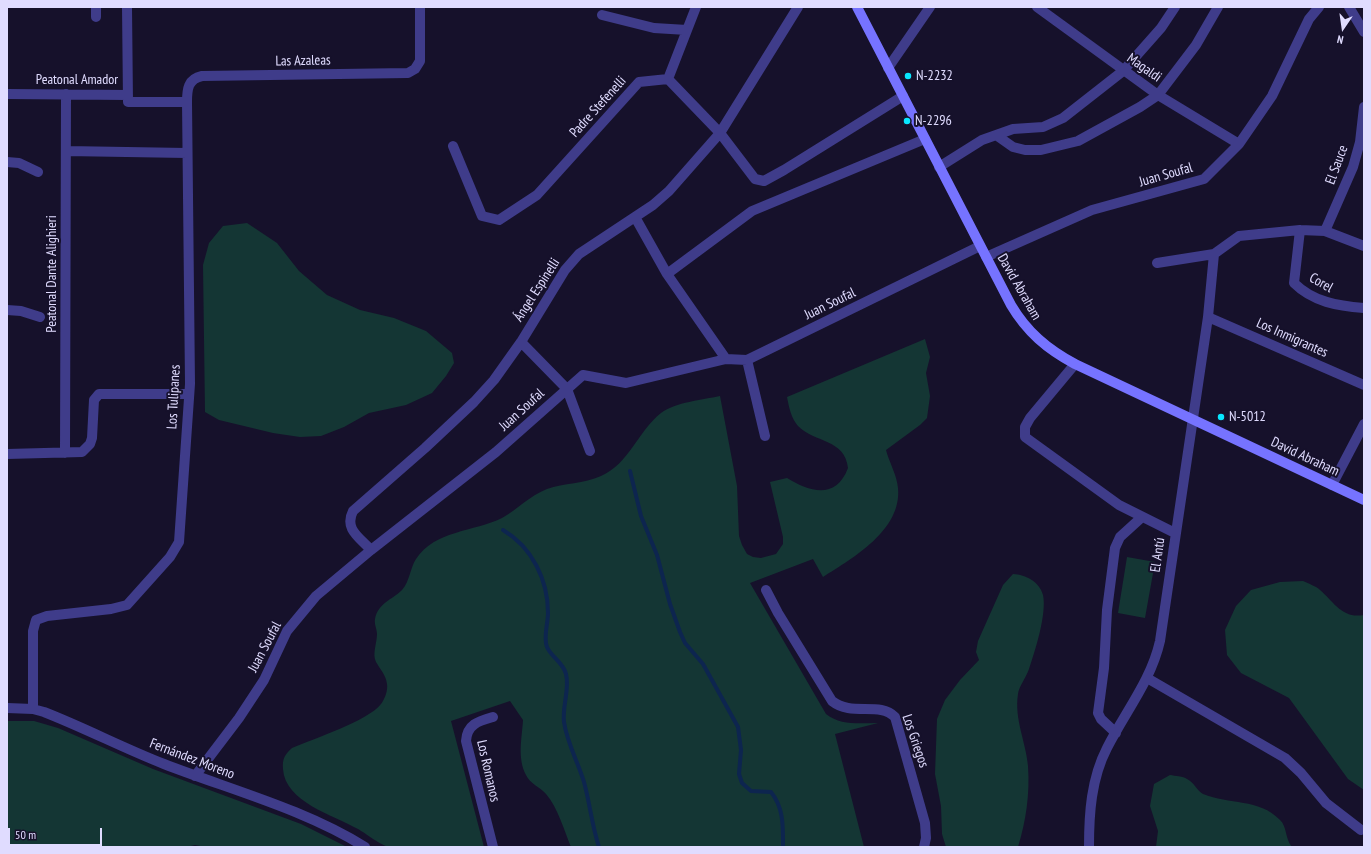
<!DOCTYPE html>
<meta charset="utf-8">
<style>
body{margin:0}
#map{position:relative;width:1371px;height:854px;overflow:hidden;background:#16112b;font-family:"PT Sans Narrow",sans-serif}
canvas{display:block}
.frame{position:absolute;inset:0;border:8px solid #e0dcff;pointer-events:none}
.north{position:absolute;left:1323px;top:8px;width:40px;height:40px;-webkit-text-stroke:3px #16112b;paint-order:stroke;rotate:193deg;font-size:11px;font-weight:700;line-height:16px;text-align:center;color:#e0dcff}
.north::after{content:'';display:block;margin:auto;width:14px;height:18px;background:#e0dcff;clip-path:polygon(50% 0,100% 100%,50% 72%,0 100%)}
.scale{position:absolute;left:8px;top:828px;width:94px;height:18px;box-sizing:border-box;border:2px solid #e0dcff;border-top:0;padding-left:5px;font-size:12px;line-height:14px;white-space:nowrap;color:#e0dcff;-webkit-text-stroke:3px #16112b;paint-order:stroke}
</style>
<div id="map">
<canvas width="1371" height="854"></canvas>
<div class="frame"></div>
<div class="north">N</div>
<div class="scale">50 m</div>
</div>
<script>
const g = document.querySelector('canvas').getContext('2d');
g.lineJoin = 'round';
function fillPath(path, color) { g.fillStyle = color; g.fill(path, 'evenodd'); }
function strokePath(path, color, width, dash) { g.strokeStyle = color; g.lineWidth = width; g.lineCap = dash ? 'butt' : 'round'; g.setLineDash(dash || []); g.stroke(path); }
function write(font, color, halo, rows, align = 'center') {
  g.font = font + ' "PT Sans Narrow",sans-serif'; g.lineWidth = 4; g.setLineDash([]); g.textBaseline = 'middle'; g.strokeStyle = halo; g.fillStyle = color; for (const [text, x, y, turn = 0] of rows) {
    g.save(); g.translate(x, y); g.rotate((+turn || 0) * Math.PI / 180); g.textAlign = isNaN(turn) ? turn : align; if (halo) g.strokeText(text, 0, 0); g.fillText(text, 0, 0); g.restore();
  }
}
const green = new Path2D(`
 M247,223L277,243L299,271L327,295L360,310L394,318L426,331L452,353L454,363L446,376L432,393L406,405L369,413L344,427L321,436L300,437L273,433L219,420L205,412L203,265L209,243L223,226Z
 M925,339L930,357L926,373L930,396L927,418L920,425L886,450C889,462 897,475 898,488C902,530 853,558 823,577L813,559L750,583L826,714C841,726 860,723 878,723L835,734L864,847H571C564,830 558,808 546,794C540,787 530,784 526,775C517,758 522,738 523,720L510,701L451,721L484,847C454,847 419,850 389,847C382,846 365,833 358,829C333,815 285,802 283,769C282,759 285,754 292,748C313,739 368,721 381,704C385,699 388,690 387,684C386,675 380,669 376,662C372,654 377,643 377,634C377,629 374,624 375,619C378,603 392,600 402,590C410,581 410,568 416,559C435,530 474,532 502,518C518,509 529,496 547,489C564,483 584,484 601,476C629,464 638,431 661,413C676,402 702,400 720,396L737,486L739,536L742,545L747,554L753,557L761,558L776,554L783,544V537L770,482L787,478C810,492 836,500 848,468C845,439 815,443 798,426C791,418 789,407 787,397Z
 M1127,557L1155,562L1145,618L1118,613Z
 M1013,574C1026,575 1039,581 1043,595C1047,614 1035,651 1029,669C1026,678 1019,686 1018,694C1014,719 1026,742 1028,766C1030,794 1026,821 1018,847H946L942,834L941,806L935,774L937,719L945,700L960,680L979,660L976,652L978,641L1003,585Z
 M1303,581C1309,584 1316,586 1320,590C1334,602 1342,619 1364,615V790L1348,779L1289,698L1241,673L1227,655L1225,630L1236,606L1251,590L1280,582Z
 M7,721H34L58,728L153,769L301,824L347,847H206L195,845L187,847H7Z
 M1170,775C1175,776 1183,776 1187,779C1194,782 1197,791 1203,794C1229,805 1259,798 1280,820C1287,826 1285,839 1292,847H1156L1158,831L1150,806L1154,784Z`);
const stream = new Path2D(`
 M630,471L641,516L657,555L670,604L680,632L685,643L703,664L738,727L741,750L739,774L742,783L751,791L771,792C784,808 783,827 783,847
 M503,530C532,547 548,580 548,613C548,624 543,637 547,647C551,657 563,662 566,674C570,689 562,706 564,722C567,743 578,762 584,782C590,804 592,826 599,847`);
const street = new Path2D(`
 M96,7V17
 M127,7L128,102H187
 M1037,7L1158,95L1239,144
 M1349,7L1364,32
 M602,15L654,28L687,30
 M888,68L930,7
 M668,79L720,133L755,179L764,181L784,170L903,96
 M7,94L128,95
 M996,135L1013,147L1025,150H1041L1078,141L1140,107L1158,95L1196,45L1218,7
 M453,146L482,216L499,220L537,195L639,82L668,79L696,7
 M66,151L187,153
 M7,162L19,163L38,172
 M939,167L982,140L1013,129L1043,127L1063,118L1123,71L1161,28L1175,7
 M635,217L667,274
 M1300,230L1294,283C1313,302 1338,306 1364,308
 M1325,231L1353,167L1360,142L1364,107
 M986,257L1092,210L1204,179L1239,144L1272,96L1309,19L1319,7
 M1157,263L1214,254L1239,236L1300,230L1325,231L1364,246
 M7,310L21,311L40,317
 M1208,317L1364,385
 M521,342L567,389L590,451
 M726,359L667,274L752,211L925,139
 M747,360L765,436
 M1075,364L1030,418L1025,427V437L1119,505L1175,533
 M65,453L66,94
 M7,454L82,452L90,444L92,438L94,400L99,394H189
 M1332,485L1364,424
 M371,550C359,537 344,529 353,511L425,448L474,402L494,380L521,342L565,270L579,254L653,205L669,191L720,133L798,7
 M766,590L778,613L832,701C852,717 879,701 895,717L925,823L926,838L924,847
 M1147,678L1285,758L1301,773L1326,803L1361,830
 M7,708L33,709L44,712C85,728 123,748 164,764C231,790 304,809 365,847
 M33,709V631L36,620L47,616L111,609L127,605L170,557L179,542L190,384L187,102C187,89 188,79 202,76L408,73L415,69L420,61V7
 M1116,733L1101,719L1098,713L1104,668L1107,610L1115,548L1120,537L1142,517
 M195,776L239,718L264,680L287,631L316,596L371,550L496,452L583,375L626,383L726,359L747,360L980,246
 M493,847L466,741C467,724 479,721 493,717
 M1089,847C1089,814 1091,779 1107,748C1125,712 1151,681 1160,641L1208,317L1214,254`);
const secondary = new Path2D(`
 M857,7L1011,305C1027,332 1047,349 1075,364L1364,500`);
const markers = [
 [908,76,4,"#08e7ff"],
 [907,121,4,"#08e7ff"],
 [1221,417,4,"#08e7ff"]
];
const streetNames = [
 ["Las Azaleas",303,61,-1],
 ["Magaldi",1144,68,35],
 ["Peatonal Amador",77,80],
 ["Padre Stefenelli",598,107,-48],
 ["El Sauce",1337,165,-70],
 ["Juan Soufal",1166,175,-16],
 ["Peatonal Dante Alighieri",52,274,-90],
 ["Corel",1321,283,29],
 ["David Abraham",1019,287,60],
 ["Ángel Espinelli",537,290,-57],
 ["Juan Soufal",830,304,-26],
 ["Los Inmigrantes",1292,338,24],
 ["Los Tulipanes",174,397,-87],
 ["Juan Soufal",522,410,-42],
 ["David Abraham",1305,457,25],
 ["El Antú",1158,555,-82],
 ["Juan Soufal",265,647,-62],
 ["Los Griegos",915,741,71],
 ["Fernández Moreno",192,759,21],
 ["Los Romanos",488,771,77]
];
const poiNames = [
 ["N-2232",916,76],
 ["N-2296",915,121],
 ["N-5012",1229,417]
];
fillPath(green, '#143634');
strokePath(stream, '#0d254f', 4);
strokePath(street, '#3f3c8a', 10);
strokePath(secondary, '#7673ff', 10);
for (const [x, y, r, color] of markers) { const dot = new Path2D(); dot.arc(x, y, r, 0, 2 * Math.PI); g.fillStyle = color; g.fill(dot); strokePath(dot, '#16112b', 1.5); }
write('14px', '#e0dcff', '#16112b', streetNames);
write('14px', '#e0dcff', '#16112b', poiNames, 'left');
</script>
